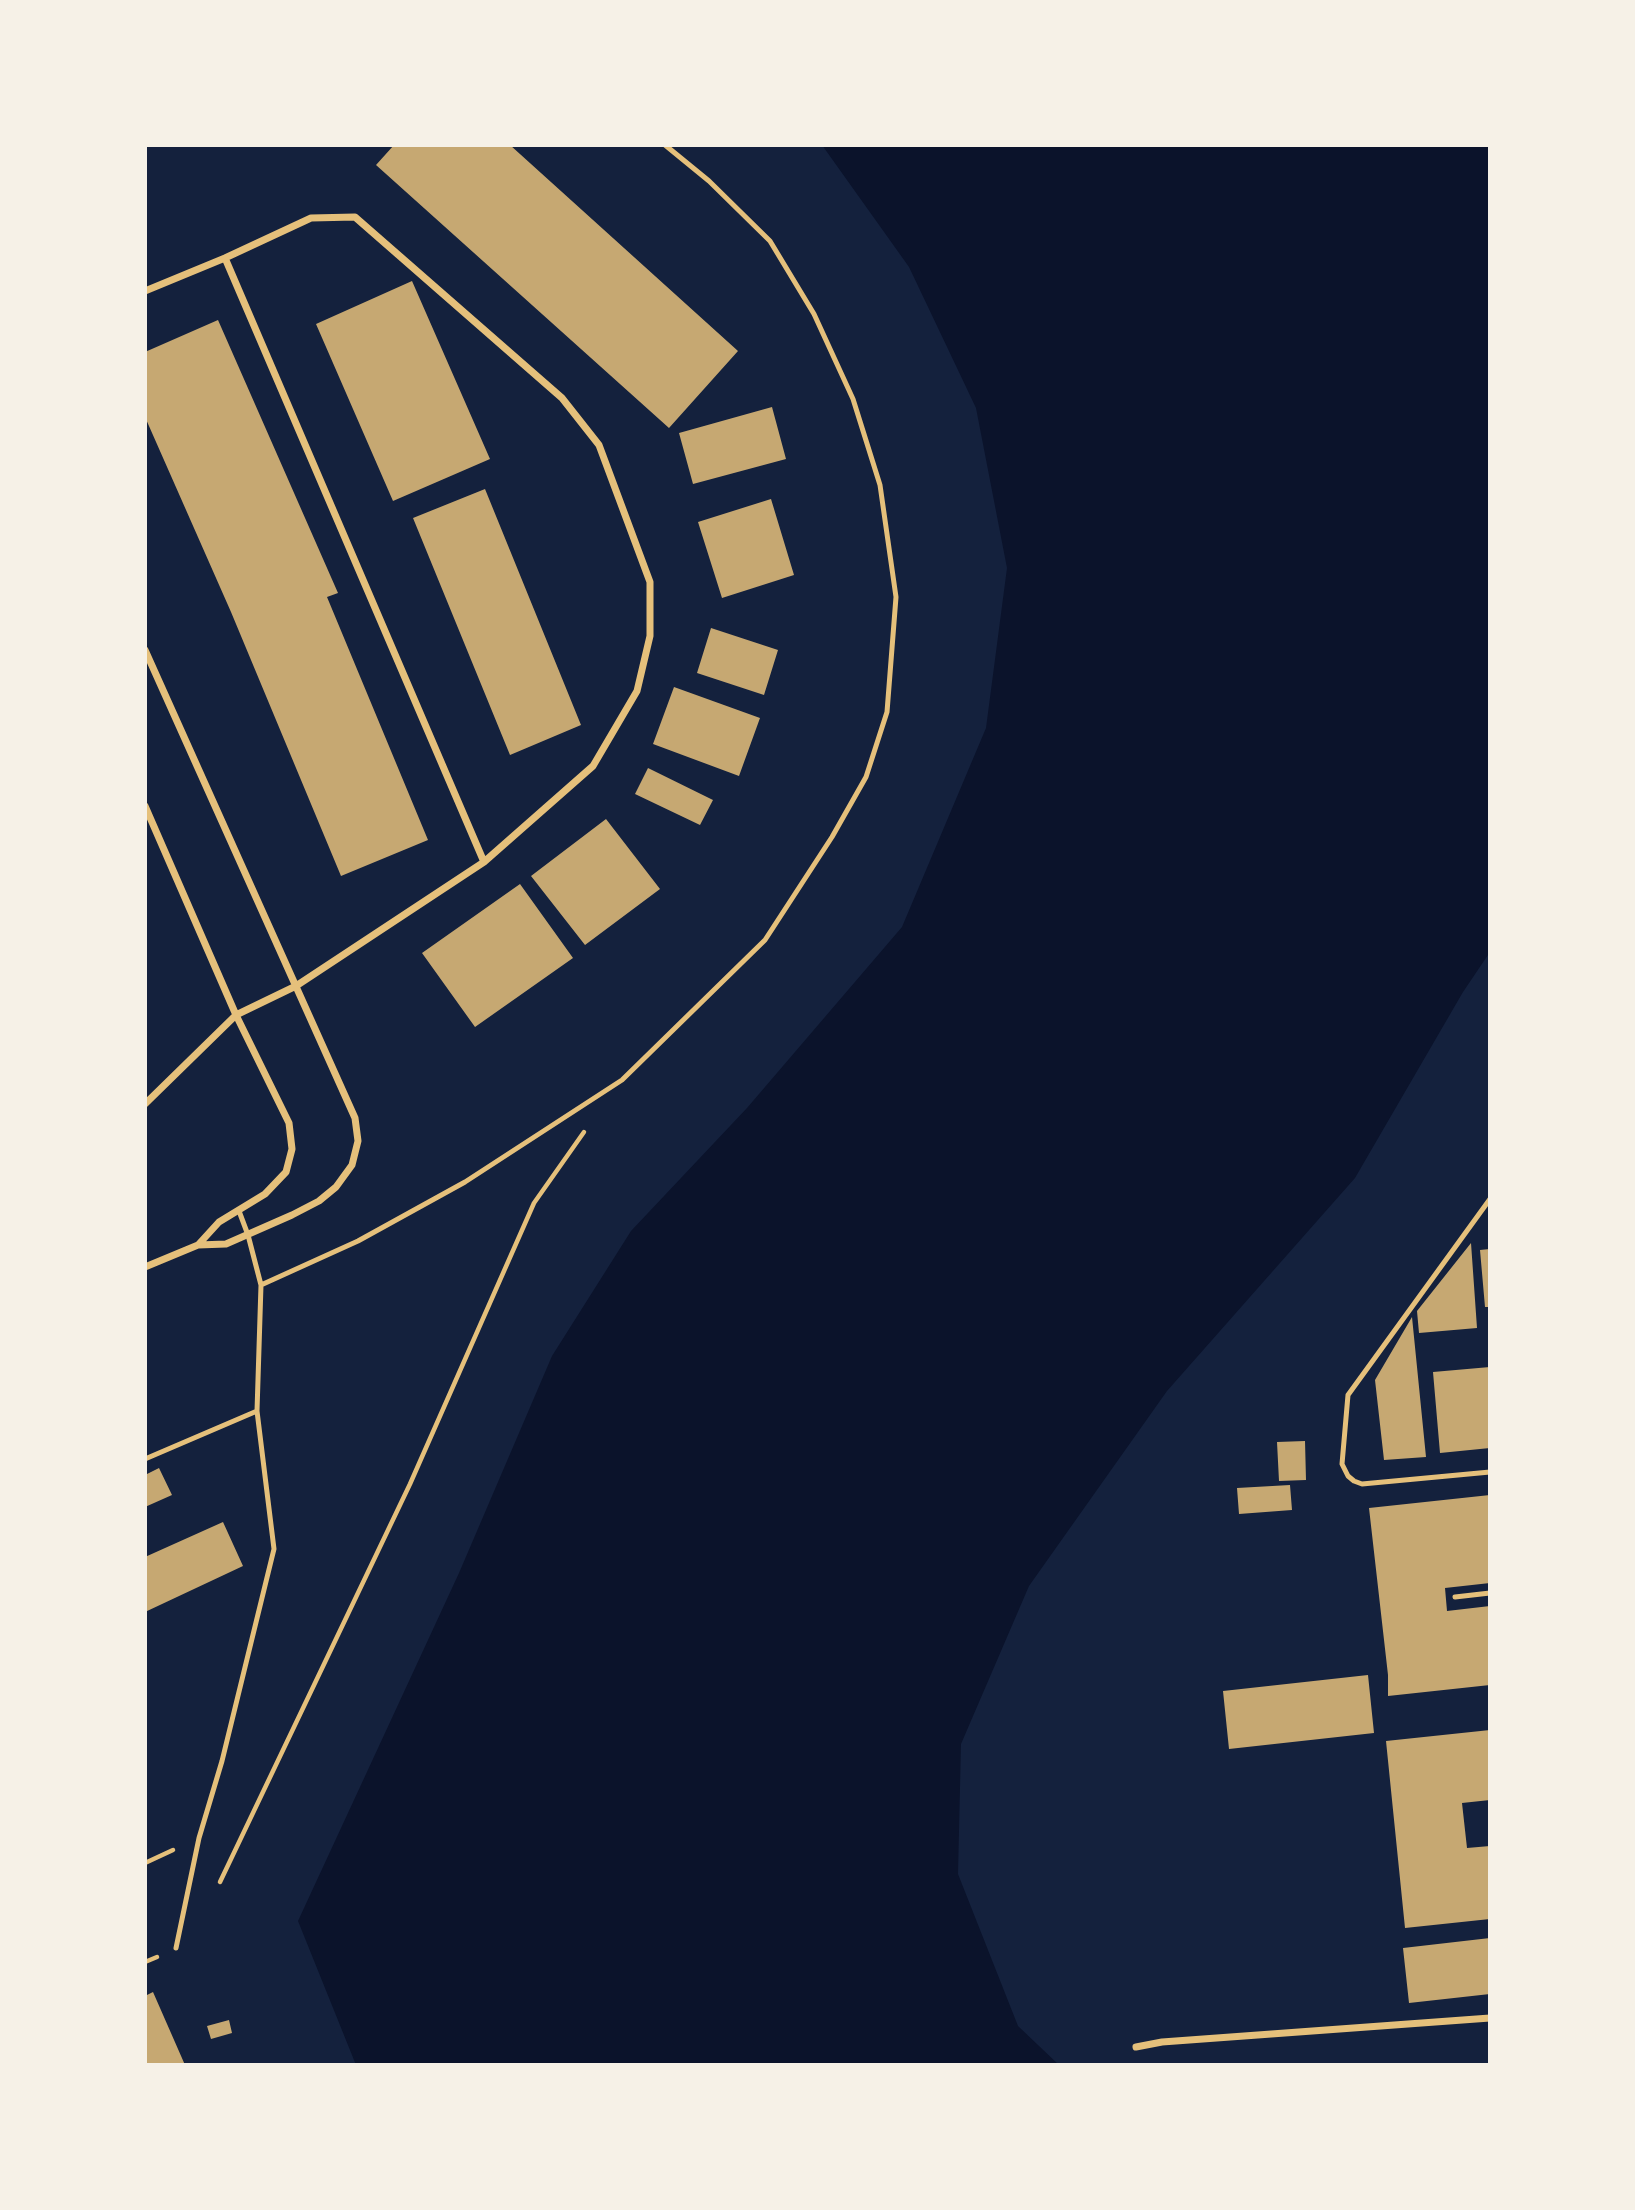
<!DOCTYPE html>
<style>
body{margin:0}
#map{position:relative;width:1635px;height:2210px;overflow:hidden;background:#14213d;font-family:Arial,sans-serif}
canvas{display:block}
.frame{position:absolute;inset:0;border:147px solid #f6f1e7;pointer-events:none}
</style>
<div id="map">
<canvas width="1635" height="2210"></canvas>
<div class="frame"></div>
</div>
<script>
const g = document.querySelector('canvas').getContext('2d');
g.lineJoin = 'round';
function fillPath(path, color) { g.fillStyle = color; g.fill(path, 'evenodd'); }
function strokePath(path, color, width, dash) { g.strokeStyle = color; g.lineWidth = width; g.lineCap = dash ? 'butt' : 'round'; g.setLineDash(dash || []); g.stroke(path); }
const water = new Path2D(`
 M822,145H1490V952L1463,992L1355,1178L1167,1391L1029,1586L961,1744L958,1874L1018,2026L1059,2065H356L298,1921L459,1573L552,1356L631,1231L747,1108L902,927L986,728L1007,568L976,408L909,267Z`);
const building = new Path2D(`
 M394,145H510L738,351L669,428L376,165Z
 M412,281L490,459L393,501L316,324Z
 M218,320L338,593L327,597L428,840L341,876L231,612L145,417V352Z
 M772,407L786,459L693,484L679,433Z
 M485,489L581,725L510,755L413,518Z
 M771,499L794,575L722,598L698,522Z
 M711,628L778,650L764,695L697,673Z
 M674,687L760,718L739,776L653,744Z
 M648,768L713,800L700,825L635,794Z
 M606,819L660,889L585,945L531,876Z
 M520,884L573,958L475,1027L422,953Z
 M1471,1243L1477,1328L1419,1333L1417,1311Z
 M1490,1249V1307H1485L1480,1250Z
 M1412,1317L1426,1457L1384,1460L1375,1380Z
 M1490,1367V1448L1440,1453L1433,1372Z
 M1305,1441L1306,1480L1279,1481L1277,1442Z
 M159,1468L172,1495L145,1507V1475Z
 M1290,1485L1292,1510L1239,1514L1237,1488Z
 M1490,1495V1583L1445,1588L1447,1611L1490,1606V1685L1388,1696V1675L1369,1508Z
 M223,1522L243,1566L145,1612V1557Z
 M1368,1675L1374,1733L1229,1749L1223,1691Z
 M1490,1730V1800L1462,1803L1467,1848L1490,1846V1919L1405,1928L1386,1741Z
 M1490,1938V1994L1409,2003L1403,1948Z
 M153,1992L185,2065H145V1996Z
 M229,2020L232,2033L211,2039L207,2026Z`);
const path = new Path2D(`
 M145,1863L173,1850
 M220,1882L410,1484L534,1203L584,1132
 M145,1962L157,1957`);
const service = new Path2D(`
 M1490,1199L1348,1395L1342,1464L1348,1476L1354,1481L1362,1484L1490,1472
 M261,1285L358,1241L465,1182L622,1080L765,940L832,837L866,777L887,712L896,597L880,485L853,399L814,314L770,241L709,181L665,145
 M145,1459L257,1411
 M1455,1597L1490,1593
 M176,1948L199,1838L222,1761L274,1549L257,1411L261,1285L248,1235L239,1211`);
const minor = new Path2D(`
 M225,258L484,862
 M145,291L225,258L311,218L355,217L562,398L599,445L650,582V636L637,691L593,766L484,862L296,986L236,1015L145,1104
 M145,650L355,1118L358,1141L352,1165L336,1187L319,1201L292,1215L226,1244L198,1245
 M145,806L236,1015L289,1123L292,1149L286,1172L265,1194L219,1222L198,1245L145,1267
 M1136,2047L1162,2042L1490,2018`);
fillPath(water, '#0b132b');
fillPath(building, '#c6a872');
strokePath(path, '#e5c07b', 4.5);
strokePath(service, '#e5c07b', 5);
strokePath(minor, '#e5c07b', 7);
</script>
